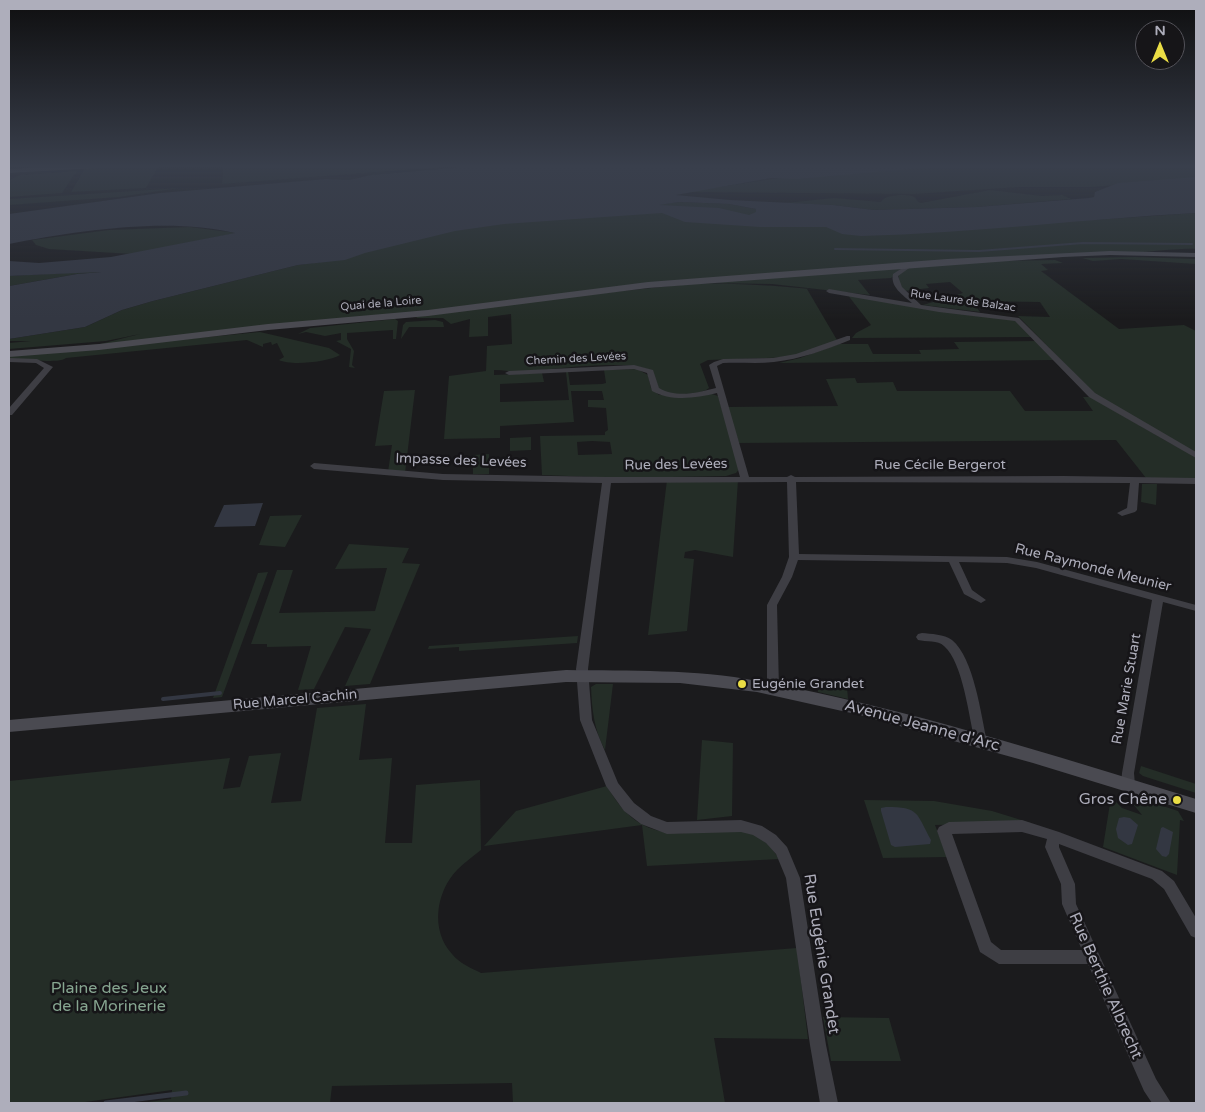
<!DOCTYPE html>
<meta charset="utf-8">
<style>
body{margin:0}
#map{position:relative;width:1205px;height:1112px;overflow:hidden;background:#1b1b1d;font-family:"Varela Round",sans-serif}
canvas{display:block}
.frame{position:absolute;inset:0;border:10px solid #aeaebb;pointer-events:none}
.north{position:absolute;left:1135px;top:20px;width:50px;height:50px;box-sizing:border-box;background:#161518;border:1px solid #535259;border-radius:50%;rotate:0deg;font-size:14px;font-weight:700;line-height:20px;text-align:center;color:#aeaebb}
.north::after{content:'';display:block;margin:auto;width:18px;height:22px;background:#eadd45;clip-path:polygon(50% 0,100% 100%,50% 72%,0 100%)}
</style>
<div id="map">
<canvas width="1205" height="1112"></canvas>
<div class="frame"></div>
<div class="north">N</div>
</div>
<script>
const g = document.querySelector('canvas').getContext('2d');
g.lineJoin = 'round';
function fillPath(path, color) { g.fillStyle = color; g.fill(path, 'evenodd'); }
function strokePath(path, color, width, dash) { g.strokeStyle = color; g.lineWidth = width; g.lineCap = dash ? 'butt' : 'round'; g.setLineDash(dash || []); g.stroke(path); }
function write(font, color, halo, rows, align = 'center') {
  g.font = font + ' "Varela Round",sans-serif'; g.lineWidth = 5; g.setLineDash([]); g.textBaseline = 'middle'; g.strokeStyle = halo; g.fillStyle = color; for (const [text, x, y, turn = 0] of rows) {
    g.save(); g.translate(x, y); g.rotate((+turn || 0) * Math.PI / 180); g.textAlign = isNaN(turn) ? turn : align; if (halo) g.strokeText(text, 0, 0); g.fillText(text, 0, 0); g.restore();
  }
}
const green = new Path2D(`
 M142,165H159L146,188L71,192L85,168Z
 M223,165H469L222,184Z
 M866,165H1196V179L1091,187H1020L914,194L685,192Z
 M77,171L62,193L9,197V180L20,175Z
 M180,188L119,197L9,205V199Z
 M990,190L1042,196L1062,195L1071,199L977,207L874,210L833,205L785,203L834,198L881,202C884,195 903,194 912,196C918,198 915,201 921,203Z
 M679,202L729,204L756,209V212L1093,220L1196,213V249C1172,248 1149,253 1125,253L788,274L58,349L9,353L100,344L140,334L106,341L9,349V343L31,341H9V339L85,327L122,310L153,301L298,265L328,261L476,225Z
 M190,227L237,233L132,254L49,249L36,245L32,240L109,230Z
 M1135,257L1196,259V264L1121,259L1093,261L1082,258Z
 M1055,260L1063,263L1041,264L1048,270L1041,271L1119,329L1184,325L1196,331V454L1098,398L1018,316L1050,317L1040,302L972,301L980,312L923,305L963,293L950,282L926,284L929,288L904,291L900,286L898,273L906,267L994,261Z
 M902,268L891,278L858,280L870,295L772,284L706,283Z
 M82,272H102L77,274L9,286V276Z
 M695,283C737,284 777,285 818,290L807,289L837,340L813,352L796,357L708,360L700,364L709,388C699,396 672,396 660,392L652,371C631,358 547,370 522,372C512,372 504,370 494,370V375L542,373L544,382L500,384V402L569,400L566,372L568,371L570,385L602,384L606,383L604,370L637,369L648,375L651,388L659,395L709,393L718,396L740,468L736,473L726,476L620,478L542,475L540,436L605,435V432L608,430L606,408L588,407V400H604L602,391H571L574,422L500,426V438L444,439L449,376L486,371L487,346L512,344L511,314L488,317V336L469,337L470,319L451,324L443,318H417L415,316L598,292ZM592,441L610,442L612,454L578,455L577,442Z
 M847,294L1014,319L1032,337L852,338L856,333L871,325Z
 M395,319L398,321L396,339H393V330L347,333V339L354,351L352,365L355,368L349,367L351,349L336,341L341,340V333L325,336L306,332L298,334L310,328Z
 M435,320L443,322L444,327H409L401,339L403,325L406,322Z
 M260,332L329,348L340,355C328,362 291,366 279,360L284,357L277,343L272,345L271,342L263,344V347L247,340L66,358C59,364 21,359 9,360V356Z
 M1036,341L1054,360L779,363L800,358L839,344H868L873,354H921L919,350L959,349L954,342Z
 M855,378L857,383L893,382L897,391H1010L1025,411H1093L1083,397H1091L1168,442L1196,456V478H1146L1116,440L739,443L727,407L838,406L826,379Z
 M415,390L405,473L388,472L392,445L375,446L384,391Z
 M531,437V450L510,451V438Z
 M489,454V474H473V455Z
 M667,480H738L733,557L695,550L685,552L684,558L694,559L687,631L648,635Z
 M1142,484H1157L1156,505L1141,502Z
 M302,515L285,547L259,545L270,516Z
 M349,544L409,548L402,563L420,564L370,684L345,686L371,629L345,627L314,689L298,690L311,646L267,647V644H251L277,570H293L279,613L375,611L387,568L335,569Z
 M268,572L222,697L213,698L258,573Z
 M578,636L577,643L459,651V647L428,649L429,646Z
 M596,684H613L605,750C594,730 592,710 591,687Z
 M818,684L847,687L848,699L818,692Z
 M366,704L359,760L392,758L385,843H412L416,785L480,780L481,850C473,856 464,863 457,870C436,892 430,930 452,954C459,963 471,968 481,973L797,948L808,1039L714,1038L725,1103H513L512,1083L332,1086L330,1103H141L171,1099L172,1090L78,1103H9V781L230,758L223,789L240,787L249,756L281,753L271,803L301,801L317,708Z
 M702,740L733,743L732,816L697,820Z
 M1141,766L1196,784V793L1143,776L1139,773Z
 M607,786C631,830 661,838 707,831C717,829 732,825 742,828C758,834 771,845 779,859L647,866L642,825L484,846L516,811Z
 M1111,797L1122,808L1142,815L1133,804L1139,798L1178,811L1184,821L1180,820L1177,875L1103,847Z
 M864,800L934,801L992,811L1031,823L935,825L947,857L883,858Z
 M823,1017L889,1018L901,1061H831Z`);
const water = new Path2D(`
 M488,165H1006L909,169L797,179L771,178L676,195L730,200L833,205L874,210L977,207L1089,198L1094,197L1095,192L1118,183L1196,177V213C1084,219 973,233 861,236L842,234L826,227H760L685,222L662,213L504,224L455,231L365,253L345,260L298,265L153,301L122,310L85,327L9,339V286L77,274L101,272L9,276V261L39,263L111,257L235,233C167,217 77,231 9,244V214L160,193L326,179L349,180L371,175ZM679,202L729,204L756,209V212L749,215L719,208L659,205Z
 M263,503L255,526L214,527L224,505Z
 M886,807C920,807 916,813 931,840L930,844L895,847L891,845L881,811V808Z
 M1124,817L1130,818L1138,825L1132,844L1128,845L1118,838L1116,829L1119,818Z
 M1163,827L1173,832L1169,854L1166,857L1162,856L1156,849L1161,828Z`);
const streamFar2 = new Path2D(`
 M835,249L979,251L1083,243L1192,244`);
const streamFar1 = new Path2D(`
 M163,699L220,693`);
const stream = new Path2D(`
 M106,1103L186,1093`);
const street = new Path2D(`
 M910,263L912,264V266L898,276L902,287L921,305L1019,318L1095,393L1196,452V458L1089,397L1015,321L939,312L829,293L826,291L829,289L912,303C903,295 890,287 893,274Z
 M847,336H850V340C825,350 801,359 774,362C757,364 740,362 723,363L717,366L749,477H787L791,475L795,477L1064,476L1196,478V484L1139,483L1137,510L1135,512L1122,516L1117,513L1127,508L1130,483L796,482L799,554L1007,557L1037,562L1196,605V611L1163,602L1134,773L1135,785L1133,789L1128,790L1123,789L1121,785L1122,773L1152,600L1036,568L1007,563L959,562L972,590L986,600L981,603L964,594L949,562L798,560L792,577L777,605L779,689L777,692H769L767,689V605L782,577L789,557L787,482L611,483L588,669L592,720L618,783L634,803L651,816L667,822L741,820L762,826L776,835L787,847L800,878L826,1045L838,1103H820L810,1045L786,878L776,854L766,843L753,835L741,832L667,834L641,824L624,811L606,786L580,720L576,669L602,483L443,480L314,469L310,466L314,463L443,474L607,477H740L717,393C696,398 672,402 652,391L647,373L634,369L509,375L505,373L509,371L634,365L653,370L659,388C676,398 697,393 716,388L709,365L714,362L723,359L773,358L796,354Z
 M9,358L37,359L53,367L12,415H9V408L44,368L36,363L9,362Z
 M922,633C931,634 944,634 952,640C974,658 981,715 987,742L985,745L981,747L977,745L975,742C969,718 963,662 944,646C938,640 926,642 918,640L916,637L918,634Z
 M1022,820L1059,832L1162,871L1174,881L1196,918V938L1191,936L1164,889L1152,879L1059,844V847L1075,884L1076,904L1156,1079L1171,1103H1152L1144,1091L1088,964H999L980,952L937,831L939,827L949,822ZM1022,832L1047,839L1045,847L1061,884L1062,904L1082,950H1001L991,942L952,834Z`);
const secondary = new Path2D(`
 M1110,251L1196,253V257L1110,255L1063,257L648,288L428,316L268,330L99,350L9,357V351L99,344L268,324L428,310L648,282L947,259Z
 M566,670C630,671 695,669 758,681C907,708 1052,755 1196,799V813L1033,763L860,715L757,692L680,683L566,682L9,732V720Z`);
const primary = new Path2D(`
 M84,165H118L114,167L9,173V169Z`);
const markers = [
 [742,684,5,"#eadd45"],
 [1177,800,5,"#eadd45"]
];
const farStreetnames = [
 ["Rue Laure de Balzac",963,301,8],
 ["Quai de la Loire",381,304,-5],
 ["Chemin des Levées",576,359,-3]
];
const streetNames = [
 ["Impasse des Levées",461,461,2],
 ["Rue des Levées",676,465,-1],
 ["Rue Cécile Bergerot",940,465],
 ["Rue Raymonde Meunier",1093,568,14],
 ["Rue Marie Stuart",1127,689,-80],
 ["Rue Marcel Cachin",295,700,-5]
];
const poiNames = [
 ["Eugénie Grandet",752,684]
];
const nearStreetnames = [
 ["Avenue Jeanne d'Arc",922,726,15],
 ["Rue Eugénie Grandet",821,954,81],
 ["Rue Berthie Albrecht",1105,986,66]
];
const nearPoinames = [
 ["Gros Chêne",1167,800]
];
const nearParknames = [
 ["Plaine des Jeux",109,989],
 ["de la Morinerie",109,1007]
];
fillPath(green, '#242d27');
fillPath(water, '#333742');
strokePath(streamFar2, '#333742', 2);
strokePath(streamFar1, '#333742', 4);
strokePath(stream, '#333742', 5);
fillPath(street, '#3e3e44');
fillPath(secondary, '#4a4a51');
fillPath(primary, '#585860');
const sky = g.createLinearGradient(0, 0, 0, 320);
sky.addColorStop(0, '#0f0f10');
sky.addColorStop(0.52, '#393f4c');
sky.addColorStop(1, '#393f4c00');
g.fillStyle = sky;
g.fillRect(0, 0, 1205, 320);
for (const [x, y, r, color] of markers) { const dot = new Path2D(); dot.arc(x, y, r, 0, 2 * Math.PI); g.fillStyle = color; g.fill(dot); strokePath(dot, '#161518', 2); }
write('11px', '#aeaebb', '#161518', farStreetnames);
write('14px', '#aeaebb', '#161518', streetNames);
write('14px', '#aeaebb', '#161518', poiNames, 'left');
write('16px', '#aeaebb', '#161518', nearStreetnames);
write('16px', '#aeaebb', '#161518', nearPoinames, 'right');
write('16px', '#86a590', '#161518', nearParknames);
</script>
